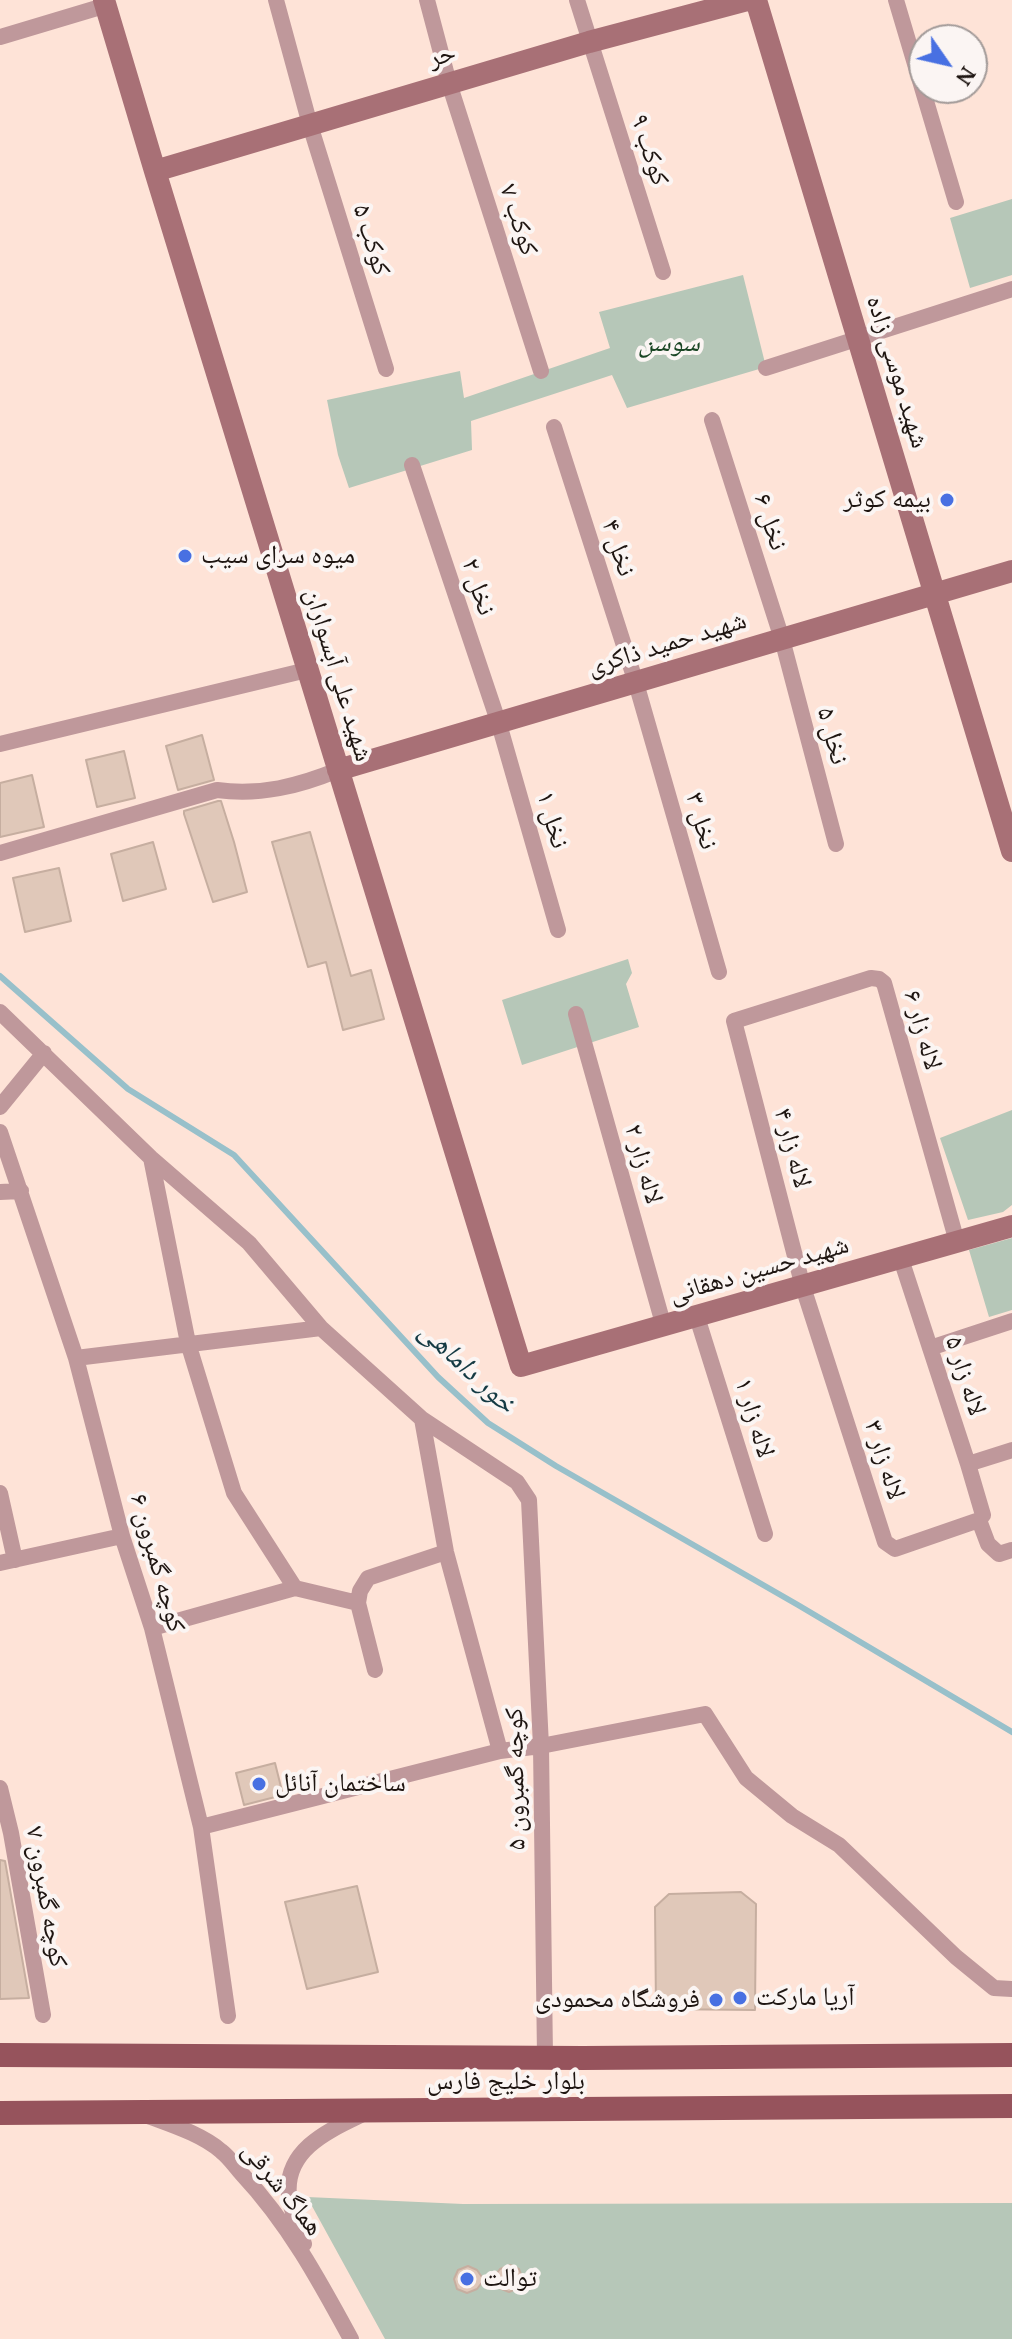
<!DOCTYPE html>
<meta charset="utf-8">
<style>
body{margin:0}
#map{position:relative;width:1012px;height:2339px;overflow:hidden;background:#fee3d7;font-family:"PT Serif",serif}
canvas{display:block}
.north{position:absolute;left:908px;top:24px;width:80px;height:80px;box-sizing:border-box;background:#fbf5f3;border:2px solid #a39b99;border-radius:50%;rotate:124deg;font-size:22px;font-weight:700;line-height:32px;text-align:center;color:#1e1511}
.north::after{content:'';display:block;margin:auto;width:28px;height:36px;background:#4870e2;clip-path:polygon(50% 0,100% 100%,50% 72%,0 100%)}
</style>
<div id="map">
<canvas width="1012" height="2339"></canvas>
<div class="north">N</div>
</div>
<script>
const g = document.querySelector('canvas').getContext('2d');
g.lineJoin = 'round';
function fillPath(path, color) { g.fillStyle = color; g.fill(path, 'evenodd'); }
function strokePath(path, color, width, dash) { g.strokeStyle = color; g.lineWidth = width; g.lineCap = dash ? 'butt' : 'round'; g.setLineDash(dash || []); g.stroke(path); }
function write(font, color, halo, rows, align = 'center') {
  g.font = font + ' "PT Serif","Noto Naskh Arabic",serif'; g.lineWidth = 8; g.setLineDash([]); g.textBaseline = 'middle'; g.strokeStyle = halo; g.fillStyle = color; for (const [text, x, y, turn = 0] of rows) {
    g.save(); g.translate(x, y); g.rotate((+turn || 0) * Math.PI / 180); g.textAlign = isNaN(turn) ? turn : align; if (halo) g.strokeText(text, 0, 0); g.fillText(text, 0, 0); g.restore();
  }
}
const green = new Path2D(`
 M1012,199V275L970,288L950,218Z
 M743,275L766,367L627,408L612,375L471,421L472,450L349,488L338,455L327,400L460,371L464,398L610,348L599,312Z
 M628,959L632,973L626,984L639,1027L522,1065L502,1000Z
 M1012,1110V1205L1003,1212L968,1220L940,1138Z
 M1012,1238V1310L989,1317L969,1250Z
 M307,2197L463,2204L1012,2203V2339H385Z`);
const stream = new Path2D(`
 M0,976L128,1089L234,1155L438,1377L488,1423L556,1466L798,1605L1012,1732`);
const building = new Path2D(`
 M202,735L214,780L178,790L166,746Z
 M124,751L135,798L97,807L86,760Z
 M32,775L44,827L0,837V783Z
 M218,801H221L234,842L247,892L213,902L184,814V811Z
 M310,832L351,976L371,970L384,1019L343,1030L326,962L308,967L272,842Z
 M153,842L166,889L123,901L111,854Z
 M59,868L71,921L25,932L13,878Z
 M275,1763L283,1795L244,1805L236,1773Z
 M0,1860L5,1861L29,1998L0,1999Z
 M357,1886L378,1972L307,1989L285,1902Z
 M741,1892L756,1904L755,2010L656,2009L655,1907L669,1894Z
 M510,2265L519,2269L523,2279L519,2288L509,2292L499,2288L493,2278L500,2269Z
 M468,2266L477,2270L484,2280L477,2289L467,2293L457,2289L454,2279L458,2270Z`);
const street = new Path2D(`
 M276,0L310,125L386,369
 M427,0L449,83L541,371
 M577,0L663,272
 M896,0L956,202
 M0,37L107,5
 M766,368L1012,289
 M712,420L782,639L836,844
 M554,427L636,683L719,972
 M412,465L499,724L558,930
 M0,744L307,670
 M0,853L217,790C260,796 299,786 338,770
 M0,1012L151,1158L249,1243L321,1328L422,1419L517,1482L529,1500L541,1746L545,2057
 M576,1014L664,1327
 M0,1107L44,1053
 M0,1132L76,1358L122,1536L152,1628L201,1827L228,2016
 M151,1158L188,1343L234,1493L295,1588
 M0,1192L21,1191
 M901,1259L968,1464L983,1515L979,1520L895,1549L885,1542L803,1287L734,1021L871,978L879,979L884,983L957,1242
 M697,1317L765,1534
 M930,1348L1012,1321
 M76,1358L321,1328
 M422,1419L446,1552L500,1751
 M968,1464L1012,1450
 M0,1493L15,1560
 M979,1520L988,1544L999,1554L1012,1550
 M0,1563L122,1536
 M152,1628L295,1588L358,1603
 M375,1670L358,1603L360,1591L368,1578L446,1552
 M0,1788L11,1833L43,2015
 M201,1827L500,1751L541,1746L705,1714L746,1778L792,1816L839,1845L956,1957L994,1988L1012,1989
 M148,2116C172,2125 201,2134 221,2151C229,2157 235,2166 242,2174C288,2223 319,2280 351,2339
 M304,2244C299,2229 291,2211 289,2196C284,2149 330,2130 365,2113`);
const secondary = new Path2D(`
 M104,0L155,171L521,1366L1012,1226
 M756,0L1012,851
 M155,171L589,42L747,0
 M338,770L1012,571`);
const primary = new Path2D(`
 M0,2055L583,2058L1012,2055
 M0,2113L1012,2106`);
const markers = [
 [947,500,8,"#4870e2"],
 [185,556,8,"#4870e2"],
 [259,1784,8,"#4870e2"],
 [740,1998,8,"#4870e2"],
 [716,2000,8,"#4870e2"],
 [467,2279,8,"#4870e2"]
];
const streetNames = [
 ["حر",442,56,-17],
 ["کوکب ۹",649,150,72],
 ["کوکب ۷",518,220,72],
 ["کوکب ۵",371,240,73],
 ["شهید موسی زاده",897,372,73],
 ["نخل ۶",770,522,72],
 ["نخل ۴",618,548,72],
 ["نخل ۲",478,587,72],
 ["شهید حمید ذاکری",667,644,-17],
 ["شهید علی آبسواران",338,675,73],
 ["نخل ۵",832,736,75],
 ["نخل ۱",552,820,74],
 ["نخل ۳",701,821,74],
 ["لاله زار ۶",922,1030,74],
 ["لاله زار ۴",792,1148,75],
 ["لاله زار ۲",643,1164,74],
 ["شهید حسین دهقانی",759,1270,-16],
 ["لاله زار ۵",965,1376,72],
 ["لاله زار ۱",754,1418,73],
 ["لاله زار ۳",884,1460,72],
 ["کوچه گمبرون ۶",157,1563,74],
 ["کوچه گمبرون ۵",516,1779,-91],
 ["کوچه گمبرون ۷",46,1897,80],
 ["بلوار خلیج فارس",506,2082],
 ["هماگ شرقی",282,2189,51]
];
const parkNames = [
 ["سوسن",669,344]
];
const poiNames = [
 ["بیمه کوثر",931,500,"right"],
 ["میوه سرای سیب",201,556],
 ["ساختمان آنائل",275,1784],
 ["آریا مارکت",756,1998],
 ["فروشگاه محمودی",700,2000,"right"],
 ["توالت",483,2279]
];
const waterNames = [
 ["خور داماهی",467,1368,43]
];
fillPath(green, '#b6c7b8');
strokePath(stream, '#98c0ca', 6);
fillPath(building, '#e0c8b9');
strokePath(building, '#c6aea0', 2);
strokePath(street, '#bf989b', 16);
strokePath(secondary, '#a87076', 22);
strokePath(primary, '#96535c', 24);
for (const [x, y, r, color] of markers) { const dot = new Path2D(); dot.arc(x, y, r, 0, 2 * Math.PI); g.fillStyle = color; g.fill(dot); strokePath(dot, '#fbf5f3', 3); }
write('26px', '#1e1511', '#fbf5f3', streetNames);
write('italic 26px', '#1a4624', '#fbf5f3', parkNames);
write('26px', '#1e1511', '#fbf5f3', poiNames, 'left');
write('italic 28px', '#143a43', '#fbf5f3', waterNames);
</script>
